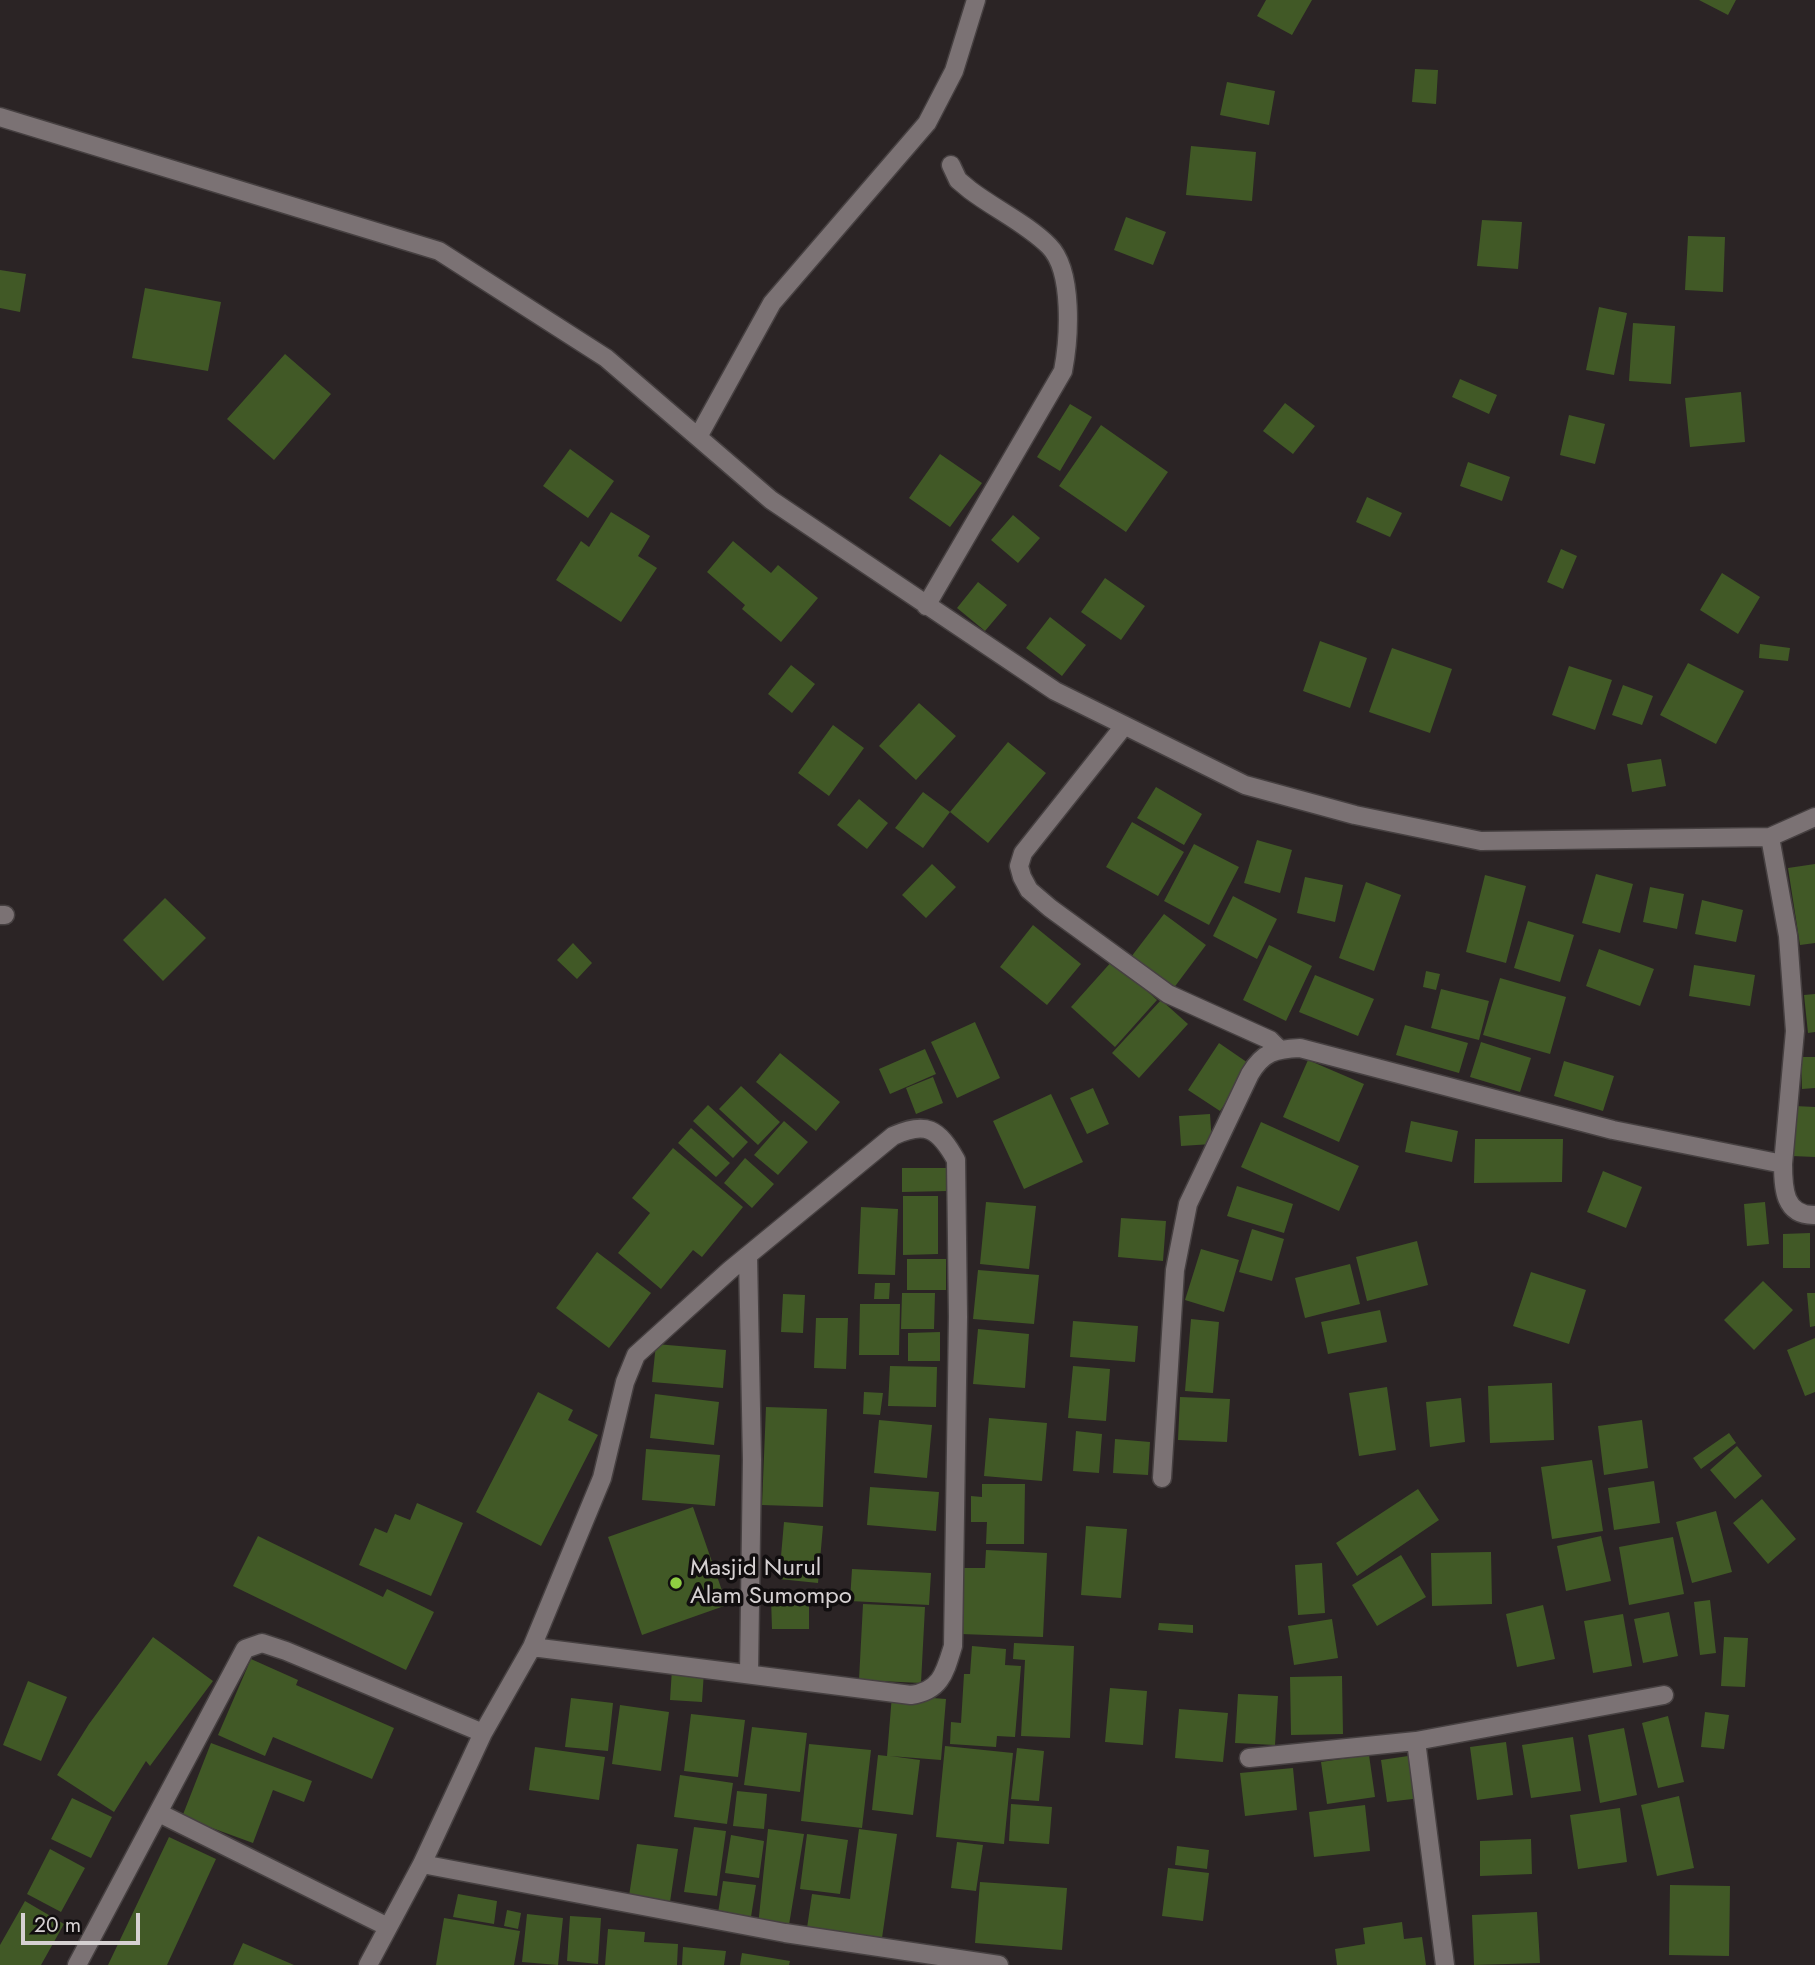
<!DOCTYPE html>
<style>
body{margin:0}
#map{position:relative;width:1815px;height:1965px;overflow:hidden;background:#2b2425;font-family:Jost,sans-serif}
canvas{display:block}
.scale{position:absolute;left:21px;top:1913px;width:119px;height:32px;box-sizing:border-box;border:4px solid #d6d1d2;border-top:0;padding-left:9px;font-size:21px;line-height:24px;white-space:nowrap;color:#d6d1d2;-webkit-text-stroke:5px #110e0f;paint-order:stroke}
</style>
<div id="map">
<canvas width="1815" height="1965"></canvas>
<div class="scale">20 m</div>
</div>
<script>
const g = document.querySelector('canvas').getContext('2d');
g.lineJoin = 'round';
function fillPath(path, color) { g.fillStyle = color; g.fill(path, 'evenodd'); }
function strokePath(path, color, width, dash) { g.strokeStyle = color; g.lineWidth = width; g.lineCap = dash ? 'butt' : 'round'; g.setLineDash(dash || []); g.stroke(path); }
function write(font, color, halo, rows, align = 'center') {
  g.font = font + ' Jost,sans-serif'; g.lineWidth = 7; g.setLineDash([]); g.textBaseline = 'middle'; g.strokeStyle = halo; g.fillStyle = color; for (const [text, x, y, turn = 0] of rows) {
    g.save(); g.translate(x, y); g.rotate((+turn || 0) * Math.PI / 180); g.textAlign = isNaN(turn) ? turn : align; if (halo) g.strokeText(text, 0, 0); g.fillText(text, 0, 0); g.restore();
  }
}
const building = new Path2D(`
 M1266,0H1312L1292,35L1257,16Z
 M1699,0H1736L1728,15Z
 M1415,69L1438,70L1436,104L1412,102Z
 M1227,82L1275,91L1269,125L1220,115Z
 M1191,146L1256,152L1252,201L1186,195Z
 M1126,217L1166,232L1153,265L1114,250Z
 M1482,220L1522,222L1518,269L1477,266Z
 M1688,236L1725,237L1723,292L1685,290Z
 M0,270L26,274L20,312L0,308Z
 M145,288L221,302L208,371L132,358Z
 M1599,307L1627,313L1614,375L1586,370Z
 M1633,323L1675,326L1671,384L1629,381Z
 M285,354L331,394L274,460L227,419Z
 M1460,379L1497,395L1489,414L1452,397Z
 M1741,392L1745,442L1690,447L1685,398Z
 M1285,403L1315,426L1293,454L1263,431Z
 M1070,404L1092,417L1060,471L1037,457Z
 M1569,415L1605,424L1595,464L1560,455Z
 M1101,425L1168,472L1126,532L1059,486Z
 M570,449L614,481L588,518L543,486Z
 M940,454L982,483L950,527L909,498Z
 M1468,462L1510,477L1502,501L1460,486Z
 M1367,497L1402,513L1390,537L1356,522Z
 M611,512L650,536L638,556L657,568L621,622L556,580L581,541L589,547Z
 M1013,515L1040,538L1018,563L991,540Z
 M733,541L771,573L778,565L818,598L781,642L742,609L745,605L707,572Z
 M1561,549L1577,556L1563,589L1547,582Z
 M1722,573L1760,597L1738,634L1700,610Z
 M1105,578L1145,606L1121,640L1081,612Z
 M978,582L1007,605L985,631L957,608Z
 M1050,617L1086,645L1062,676L1026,648Z
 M1320,641L1367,658L1350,708L1303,691Z
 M1760,644L1790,648L1788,661L1759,658Z
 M1392,648L1452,669L1430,733L1369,712Z
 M1688,663L1744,691L1716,744L1660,715Z
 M791,665L815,684L792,713L768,694Z
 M1569,666L1612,680L1595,730L1552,715Z
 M1623,685L1653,696L1642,725L1612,715Z
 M919,703L956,736L916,780L879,746Z
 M833,725L864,748L829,796L798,773Z
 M1008,742L1046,773L988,843L950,812Z
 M1661,759L1666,786L1632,792L1627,764Z
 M1156,787L1202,814L1184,845L1137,818Z
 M923,792L950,812L923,848L895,828Z
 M859,799L888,823L867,849L837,825Z
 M1132,822L1184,852L1158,896L1106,867Z
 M1257,840L1292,850L1280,893L1244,883Z
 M1194,844L1239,867L1209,925L1164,901Z
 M932,864L956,887L926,918L902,895Z
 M1815,864V943L1800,945L1788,868Z
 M1596,874L1633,884L1620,933L1582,923Z
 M1485,875L1526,886L1506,963L1466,952Z
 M1305,877L1343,885L1335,922L1297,913Z
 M1366,882L1401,895L1374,971L1339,958Z
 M1650,887L1684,894L1677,929L1643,922Z
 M1233,896L1277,919L1257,959L1213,936Z
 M165,898L206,938L163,981L123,940Z
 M1702,900L1743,910L1736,942L1695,934Z
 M1164,914L1206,945L1173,989L1131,957Z
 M1528,921L1574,935L1560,982L1514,968Z
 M1033,925L1081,964L1047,1005L1000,967Z
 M573,943L592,963L577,979L557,960Z
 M1269,945L1312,966L1286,1021L1243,1000Z
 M1599,949L1654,969L1640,1006L1586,986Z
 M1113,960L1157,1000L1115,1047L1071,1007Z
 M1694,965L1755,975L1750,1006L1689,996Z
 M1426,971L1440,974L1436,990L1423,987Z
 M1315,975L1374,999L1358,1036L1299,1012Z
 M1500,978L1566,997L1550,1054L1483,1035Z
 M1441,989L1489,1001L1479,1040L1431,1028Z
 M1815,994V1032L1808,1033L1804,995Z
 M1161,1000L1188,1024L1139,1078L1112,1053Z
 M975,1022L1000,1078L957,1098L931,1042Z
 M1405,1025L1468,1043L1459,1073L1396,1055Z
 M1481,1042L1531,1058L1520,1092L1470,1077Z
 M1219,1043L1251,1065L1220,1111L1188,1090Z
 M925,1049L936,1074L890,1094L879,1069Z
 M780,1053L840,1102L816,1131L756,1082Z
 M1801,1057H1815V1088L1802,1089Z
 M1308,1060L1364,1084L1339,1142L1283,1117Z
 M1564,1061L1614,1076L1603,1111L1554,1096Z
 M933,1077L943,1103L916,1114L906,1088Z
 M741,1086L780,1122L758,1145L719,1109Z
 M1093,1088L1109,1124L1087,1134L1070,1098Z
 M1051,1094L1083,1162L1024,1189L993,1121Z
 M708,1105L748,1142L733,1158L693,1121Z
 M1795,1106L1815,1107V1157L1792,1156Z
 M1210,1114L1212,1144L1181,1146L1179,1116Z
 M784,1121L808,1142L778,1175L754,1155Z
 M1411,1121L1458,1131L1452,1162L1405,1152Z
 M1261,1122L1359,1166L1339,1211L1241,1167Z
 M691,1128L730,1163L716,1177L678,1143Z
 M1475,1139H1563L1562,1182L1474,1183Z
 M673,1148L743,1207L702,1257L693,1250L661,1289L618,1253L650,1213L632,1198Z
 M745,1158L774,1184L752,1208L724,1183Z
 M902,1168H948V1191L902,1192Z
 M1603,1171L1642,1187L1626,1228L1587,1212Z
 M1237,1186L1293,1204L1284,1233L1227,1216Z
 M903,1196H938V1254L903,1255Z
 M986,1202L1036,1206L1029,1269L980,1264Z
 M1765,1202L1769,1244L1747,1246L1744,1204Z
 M861,1207L898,1209L895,1275L858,1274Z
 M1121,1218L1166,1221L1163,1261L1118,1257Z
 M1252,1229L1284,1239L1272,1281L1239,1272Z
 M1810,1233V1268H1783V1234Z
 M1417,1241L1428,1285L1367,1301L1356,1257Z
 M1201,1249L1239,1260L1224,1312L1185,1300Z
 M597,1252L651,1293L609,1348L556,1308Z
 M907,1259H946V1290H907Z
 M1350,1264L1360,1304L1305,1318L1295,1278Z
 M978,1270L1039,1275L1034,1324L973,1319Z
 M1531,1272L1586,1290L1569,1344L1513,1326Z
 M1763,1281L1793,1310L1754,1350L1724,1320Z
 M875,1283H890L889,1299H874Z
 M902,1293H935L934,1329H901Z
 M1807,1293H1815V1326L1810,1327Z
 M783,1294L805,1295L803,1333L781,1332Z
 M860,1304H900L899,1355H859Z
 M1380,1310L1387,1342L1328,1354L1321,1322Z
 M816,1318H848L846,1369L814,1368Z
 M1191,1319L1219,1322L1213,1393L1185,1391Z
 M1073,1321L1138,1326L1135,1362L1070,1357Z
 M978,1329L1029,1334L1025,1388L973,1384Z
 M940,1332V1361H908V1333Z
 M1815,1338V1392L1805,1396L1787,1350Z
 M656,1344L726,1350L723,1388L652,1382Z
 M890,1366L937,1367L936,1407L888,1406Z
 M1073,1366L1110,1369L1106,1421L1068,1418Z
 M1552,1383L1554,1440L1490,1443L1488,1386Z
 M1387,1387L1396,1450L1359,1456L1349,1393Z
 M538,1392L573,1410L568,1420L598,1435L541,1546L476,1512Z
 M864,1392L883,1393L880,1415L863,1414Z
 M655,1394L719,1402L714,1445L650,1438Z
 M1180,1397L1230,1399L1227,1442L1178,1440Z
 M1461,1398L1465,1442L1430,1447L1426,1402Z
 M766,1407L827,1409L823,1507L762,1505Z
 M989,1418L1047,1423L1042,1481L984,1476Z
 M879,1420L932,1425L927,1478L874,1473Z
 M1642,1420L1648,1468L1604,1475L1598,1426Z
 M1076,1431L1102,1434L1099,1473L1073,1471Z
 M1729,1433L1736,1443L1701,1469L1693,1458Z
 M1115,1439L1150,1442L1148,1475L1113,1473Z
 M1737,1446L1762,1476L1735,1499L1710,1470Z
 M646,1449L720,1455L715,1506L642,1500Z
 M1592,1460L1603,1531L1552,1539L1541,1467Z
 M1654,1481L1660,1523L1614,1530L1608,1488Z
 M982,1484H1025L1024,1544H986L987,1522H971V1496L982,1497Z
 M870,1487L939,1492L936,1531L867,1525Z
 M1418,1489L1439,1520L1357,1576L1336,1543Z
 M1762,1499L1796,1539L1768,1564L1733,1523Z
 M417,1503L463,1523L431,1596L359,1565L375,1528L387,1533L395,1514L410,1520Z
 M693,1507L727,1605L642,1635L608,1537Z
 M1716,1511L1732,1572L1692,1583L1676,1522Z
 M784,1522L823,1526L818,1583L779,1579Z
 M1086,1526L1127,1529L1121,1598L1081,1595Z
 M258,1536L383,1597L387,1589L434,1612L406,1670L233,1586Z
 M1601,1536L1611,1581L1566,1591L1557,1546Z
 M1673,1537L1684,1594L1629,1605L1619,1547Z
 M986,1550L1047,1553L1043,1637L961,1634L963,1568H985Z
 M1491,1552L1492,1604L1432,1606L1431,1553Z
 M1401,1555L1426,1597L1377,1626L1352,1585Z
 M1322,1563L1325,1613L1298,1615L1295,1565Z
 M852,1569L931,1573L929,1605L850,1601Z
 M809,1597V1629H772L771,1598Z
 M1710,1600L1716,1653L1700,1655L1694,1602Z
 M863,1604L925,1607L921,1683L859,1680Z
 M1543,1605L1555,1659L1517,1667L1506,1614Z
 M1669,1612L1678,1656L1643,1663L1634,1619Z
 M1623,1614L1632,1666L1593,1673L1584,1621Z
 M1332,1619L1338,1658L1294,1665L1288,1626Z
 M1159,1623L1193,1625V1633L1158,1630Z
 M153,1637L213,1681L150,1766L146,1761L114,1812L57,1775L89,1724Z
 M1724,1637L1748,1638L1745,1687L1721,1686Z
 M1014,1643L1074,1646L1070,1738L1021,1736L1025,1660L1013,1659Z
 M972,1646L1006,1649L1005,1665L1021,1666L1015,1737L997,1736L996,1747L950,1744L951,1722L961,1723L964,1674H970Z
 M251,1659L298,1680L296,1685L394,1728L372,1779L273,1737L265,1756L218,1735Z
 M672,1669L704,1671L702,1702L670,1700Z
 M1342,1676L1343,1734L1291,1735L1290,1677Z
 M28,1681L67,1697L41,1761L3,1745Z
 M1110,1688L1147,1691L1143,1745L1105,1742Z
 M1238,1694L1278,1696L1275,1745L1235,1743Z
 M892,1695L946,1699L941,1760L890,1756L920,1760L913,1815L872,1810L878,1755L887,1756Z
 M571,1698L613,1703L608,1751L565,1747Z
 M620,1705L669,1712L661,1771L612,1764Z
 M1179,1709L1228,1713L1223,1762L1175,1758Z
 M1705,1712L1729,1715L1724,1749L1701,1747Z
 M691,1714L745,1720L738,1777L684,1771Z
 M1668,1716L1684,1782L1658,1788L1642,1723Z
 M752,1727L807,1733L800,1792L744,1785Z
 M1624,1728L1637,1795L1600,1803L1588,1735Z
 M1573,1737L1581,1791L1531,1798L1522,1745Z
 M1506,1742L1513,1795L1477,1800L1470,1747Z
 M211,1743L312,1781L304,1802L273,1790L253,1843L182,1817Z
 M809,1744L871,1750L862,1828L801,1821Z
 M945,1746L1013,1753L1004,1844L936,1837Z
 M535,1747L605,1757L599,1800L529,1790Z
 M1017,1748L1044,1751L1039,1801L1011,1799Z
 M1369,1755L1375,1797L1327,1804L1321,1762Z
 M1415,1755L1421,1798L1387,1802L1381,1760Z
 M1293,1768L1297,1810L1245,1816L1240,1773Z
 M680,1775L733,1783L727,1824L674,1817Z
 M737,1791L767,1794L764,1829L733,1826Z
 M1679,1796L1694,1868L1657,1876L1641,1805Z
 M72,1798L112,1817L91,1858L51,1839Z
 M1011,1804L1052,1807L1049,1844L1009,1841Z
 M1365,1805L1370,1851L1314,1857L1309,1812Z
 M1620,1808L1627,1862L1578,1869L1570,1815Z
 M694,1827L726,1831L717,1896L684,1892Z
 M768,1829L804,1834L788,1931L758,1926Z
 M859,1829L897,1834L882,1938L807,1928L812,1894L850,1899Z
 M807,1834L848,1840L840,1894L800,1889Z
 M731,1835L764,1841L759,1878L725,1873Z
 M169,1837L216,1859L167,1965H108Z
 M1531,1839L1532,1874L1480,1876V1841Z
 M957,1842L983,1845L976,1891L951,1888Z
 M637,1844L678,1849L670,1902L629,1896Z
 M1177,1846L1209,1850L1207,1869L1175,1865Z
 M50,1849L85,1868L61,1912L27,1894Z
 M1168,1868L1209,1873L1203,1921L1162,1916Z
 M723,1881L756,1885L751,1917L718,1913Z
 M980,1882L1067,1888L1062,1950L975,1943Z
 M1670,1885L1730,1886L1729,1956L1669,1955Z
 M458,1894L497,1901L494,1924L453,1917Z
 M25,1901L64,1924L41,1965H0V1945Z
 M507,1910L521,1913L518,1929L504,1926Z
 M1537,1912L1540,1963L1474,1965L1472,1915Z
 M527,1914L563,1918L558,1965L522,1962Z
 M570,1916L601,1918L598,1964L567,1961Z
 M444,1918L520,1931L514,1965H436Z
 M1402,1922L1404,1939L1422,1937L1426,1965H1337L1335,1949L1365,1944L1363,1928Z
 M608,1929L645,1932L644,1942L678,1944L677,1965H605Z
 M243,1943L294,1965H233Z
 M683,1947L726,1951L724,1965H682Z
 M742,1953L790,1961L789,1965H740Z`);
const minor = new Path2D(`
 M0,117L439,251L606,358L771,500L1055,691L1245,785L1355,815L1481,841L1770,837L1815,817
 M698,437L772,303L927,123L954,71L976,0
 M926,606L1063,371C1069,340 1074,271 1049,246C1027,224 995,209 970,190L958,180L951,165
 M1124,726L1023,853L1019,866L1022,877L1029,890L1050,908L1168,994L1270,1040L1279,1049
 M0,915H5
 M1783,1164C1783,1188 1784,1216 1815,1215
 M748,1256L752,1460L749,1674
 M1162,1478L1175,1270L1188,1204L1250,1074C1263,1052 1275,1049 1300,1048L1613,1130L1783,1164L1795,1031L1788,936L1770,837
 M1249,1758L1416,1741
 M159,1813L388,1927
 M422,1864L785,1933L999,1965
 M77,1965L245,1649L262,1643L286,1651L483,1733
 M368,1965L422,1864L483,1733L532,1647L602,1478L625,1382L636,1355L730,1270L893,1136C926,1121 938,1128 956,1160L958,1317L953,1646C945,1672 941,1691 911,1695L532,1647
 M1445,1965L1416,1741L1664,1695`);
const markers = [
 [676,1583,7,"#8fcd42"]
];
const poiNames = [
 ["Masjid Nurul",690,1569],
 ["Alam Sumompo",690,1597]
];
fillPath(building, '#415926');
strokePath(minor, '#464041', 21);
strokePath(minor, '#7b7274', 18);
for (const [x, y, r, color] of markers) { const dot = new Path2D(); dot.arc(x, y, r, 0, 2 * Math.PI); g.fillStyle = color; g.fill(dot); strokePath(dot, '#110e0f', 2.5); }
write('24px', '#d6d1d2', '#110e0f', poiNames, 'left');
</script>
